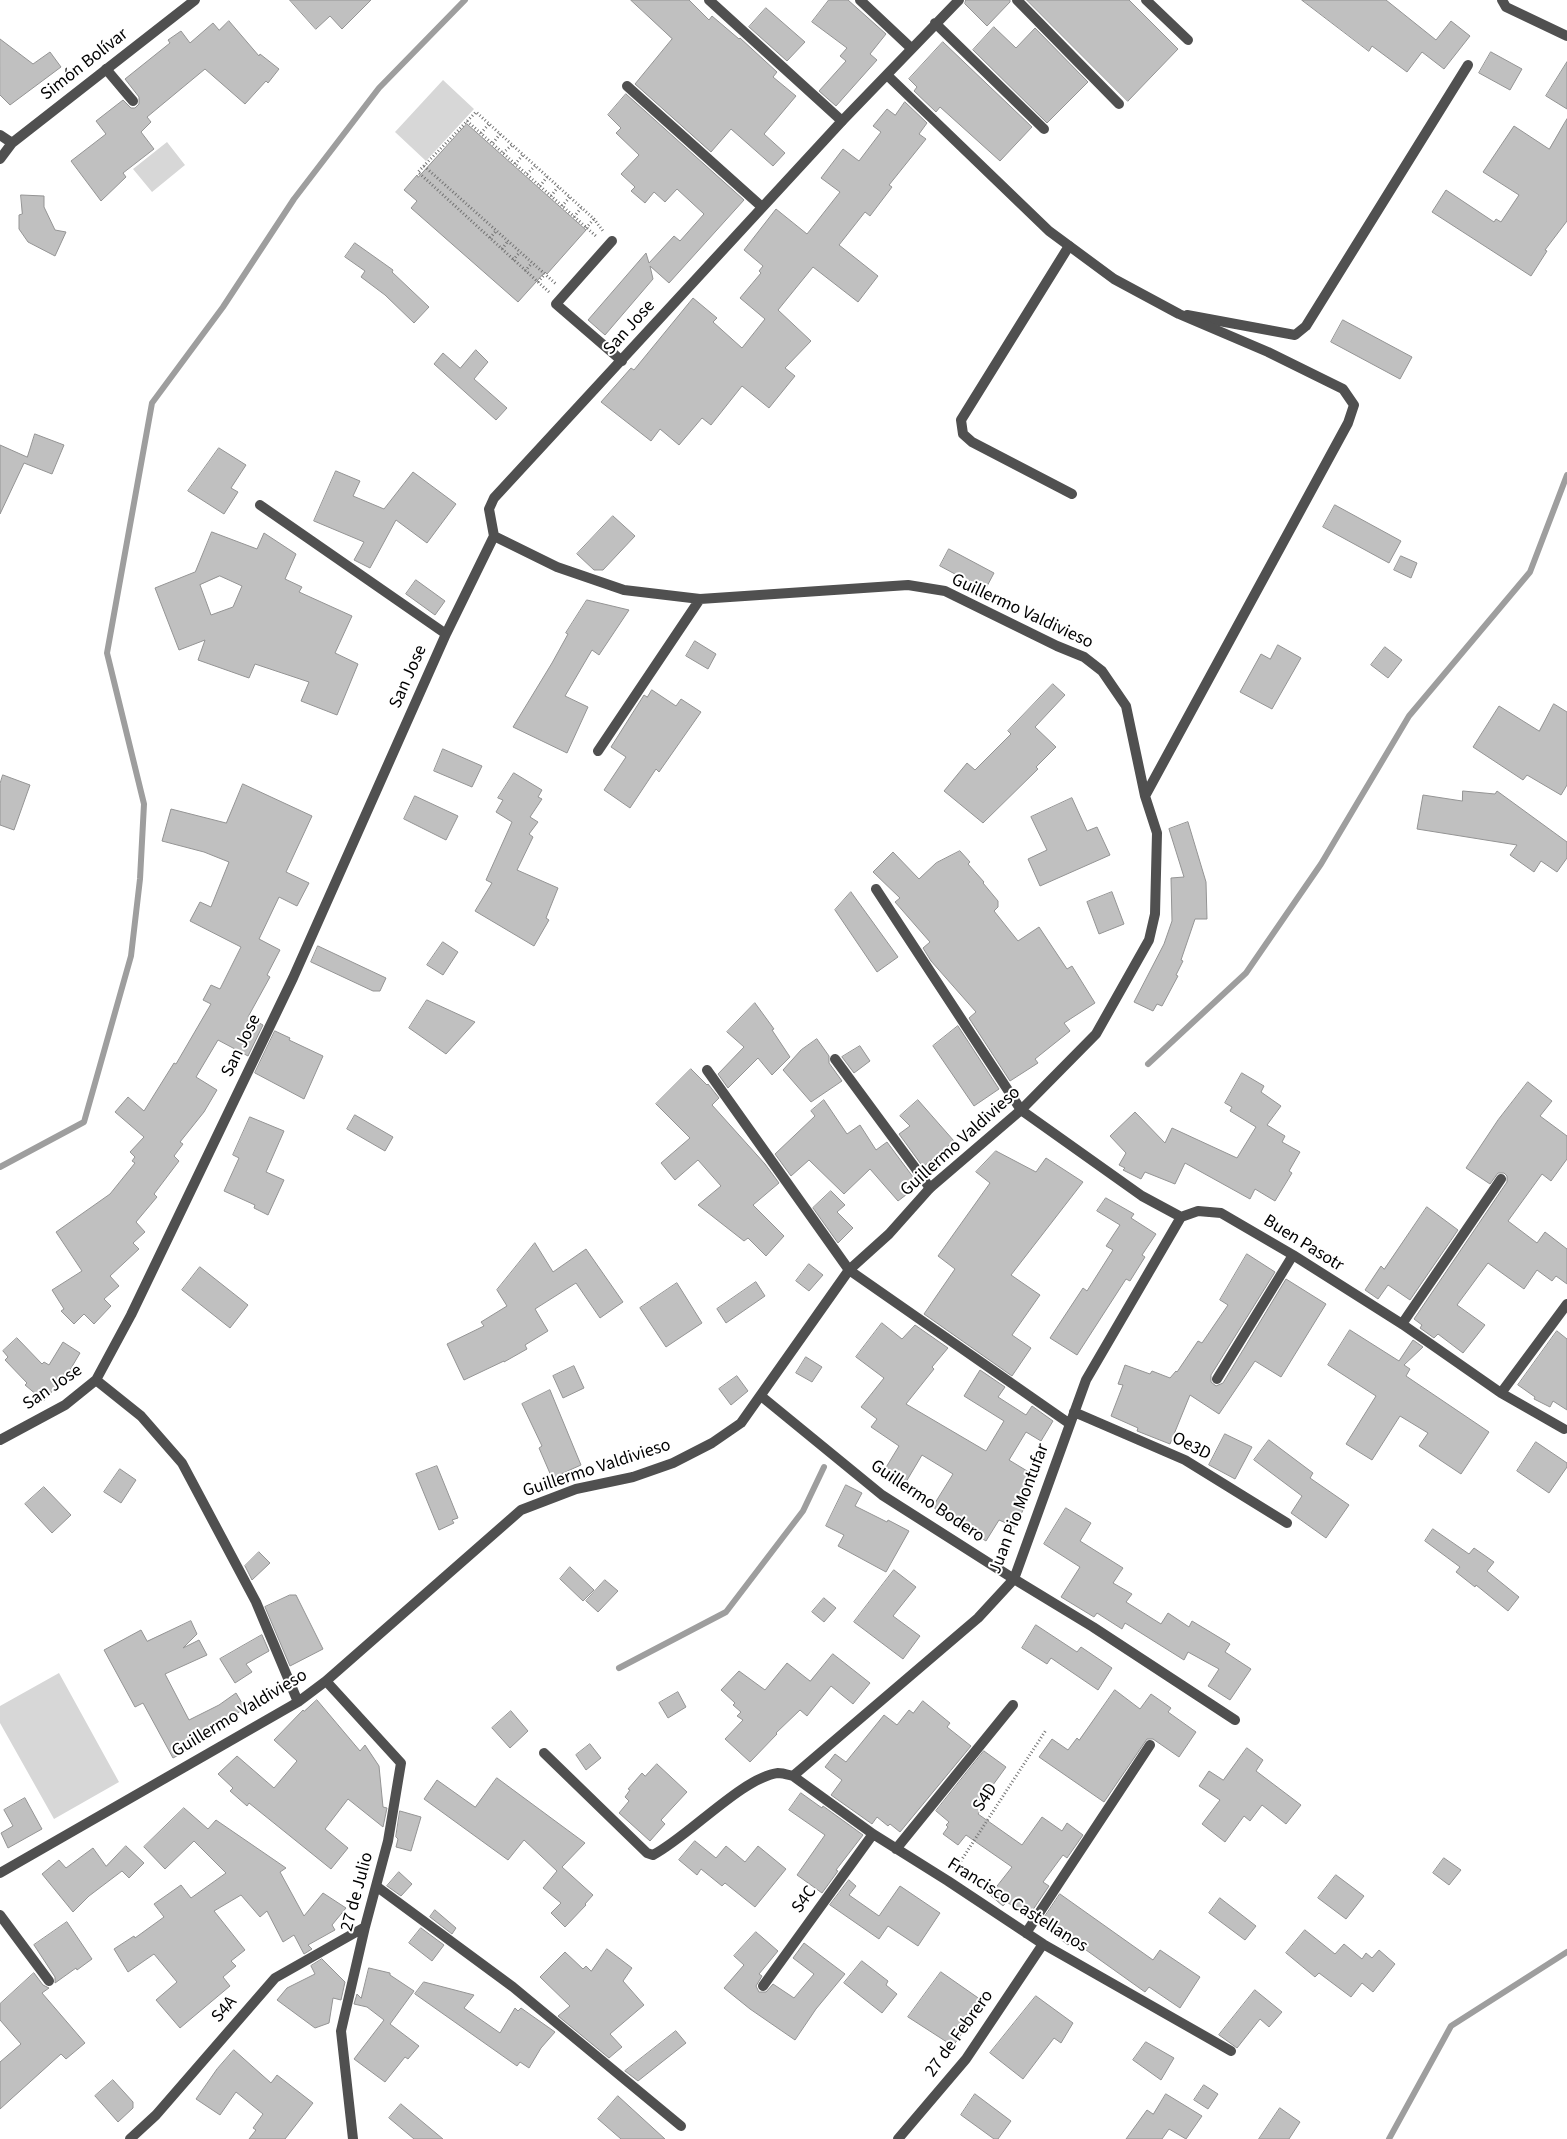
<!DOCTYPE html>
<meta charset="utf-8">
<style>
body{margin:0}
canvas{display:block;background:#fff}
</style>
<canvas width="1567" height="2139"></canvas>
<script>
const g = document.querySelector('canvas').getContext('2d');
g.lineJoin = 'round';
function fillPath(path, color) { g.fillStyle = color; g.fill(path, 'evenodd'); }
function strokePath(path, color, width, dash) { g.strokeStyle = color; g.lineWidth = width; g.lineCap = dash ? 'butt' : 'round'; g.setLineDash(dash || []); g.stroke(path); }
function write(font, color, halo, rows, align = 'center') {
  g.font = font + ' "Source Sans 3",sans-serif'; g.lineWidth = 4; g.setLineDash([]); g.textBaseline = 'middle'; g.strokeStyle = halo; g.fillStyle = color; for (const [text, x, y, turn = 0] of rows) {
    g.save(); g.translate(x, y); g.rotate((+turn || 0) * Math.PI / 180); g.textAlign = isNaN(turn) ? turn : align; if (halo) g.strokeText(text, 0, 0); g.fillText(text, 0, 0); g.restore();
  }
}
const green = new Path2D(`
 M443,80L474,109L426,161L395,132Z
 M167,142L185,165L152,192L133,169Z
 M59,1673L119,1782L54,1819L0,1723V1706Z`);
const stream = new Path2D(`
 M1148,1064L1246,973L1321,864L1409,716L1530,572L1567,475
 M0,1167L84,1122L131,956L140,879L144,804L107,653L152,403L223,307L294,199L379,88L465,0
 M619,1668L726,1612L803,1511L824,1467
 M1389,2139L1451,2026L1567,1952`);
const building = new Path2D(`
 M290,0H371L342,29L330,16L316,29Z
 M631,0H689L709,20L712,16L739,39L740,38L777,72L773,77L796,96L764,134L785,153L773,166L731,129L711,152L635,84L672,39Z
 M829,0H848L886,34L870,54L877,60L836,106L819,91L846,61L840,56L847,48L812,22Z
 M966,0H1010V2L987,26L965,4Z
 M1027,0H1129L1178,49L1128,101Z
 M1302,0H1386L1436,40L1451,21L1470,36L1444,69L1422,52L1407,72L1372,46L1369,51Z
 M766,8L805,42L787,61L749,27Z
 M229,21L259,56L260,54L279,69L268,83L266,81L245,104L205,69L147,117L151,122L141,132L154,149L123,173L126,177L101,201L71,161L106,134L96,121L123,100L131,108H135L139,104V97L125,79L170,43L168,40L181,31L190,43L213,23L219,30Z
 M994,27L1016,48L1035,28L1088,82L1047,123L973,50Z
 M0,39L33,64L50,52L61,67L10,105L0,95Z
 M943,42L1032,127L1000,161L940,107L936,112L914,91L917,87L909,79Z
 M1491,52L1522,69L1510,90L1479,73Z
 M1567,62V109L1546,96Z
 M626,94L744,200L669,283L650,266L653,279L605,335L588,320L646,253L649,263L674,236L680,241L704,214L677,189L665,202L654,192L645,203L631,191L635,187L621,174L639,155L616,133L621,128L608,115Z
 M905,102L927,123L919,134L926,139L889,185L892,187L870,216L865,212L839,245L878,276L858,302L813,267L778,310L811,341L785,368L795,376L769,408L742,386L711,425L702,418L679,445L660,429L651,441L601,402L631,368L634,370L693,298L717,318L713,322L742,348L765,319L740,298L761,273L759,271L763,266L744,250L776,209L807,234L840,192L821,178L843,149L859,161L881,132L873,126L887,109L895,115Z
 M1567,119V221L1545,250L1547,251L1531,276L1432,212L1446,190L1494,222L1496,219L1501,222L1519,195L1483,172L1514,126L1549,149Z
 M467,124L586,230L547,274L545,272L518,302L411,208L417,201L404,190L417,175L418,177Z
 M21,195L44,196V207L55,230L66,232L55,256L28,242L19,229V215L22,214Z
 M355,243L393,270L392,272L429,307L414,323L385,295L361,277L365,271L345,257Z
 M1343,320L1412,357L1400,379L1331,342Z
 M476,350L488,362L474,379L507,408L496,420L434,364L443,353L460,368Z
 M35,434L64,445L52,474L24,463L0,514V445L27,457Z
 M219,448L246,465L231,488L238,492L224,514L188,491Z
 M336,471L360,481L353,496L384,509L413,472L456,504L427,543L396,520L370,568L354,560L364,542L314,521Z
 M1335,505L1401,541L1389,563L1323,527Z
 M613,516L635,536L603,570H594L577,554Z
 M212,532L257,549L264,533L296,554L285,579L302,587L299,592L352,616L335,653L358,664L337,715L301,701L309,682L255,664L249,678L198,660L205,640L179,650L155,588L195,572ZM220,576L242,586L233,607L211,615L200,585Z
 M949,549L994,573L985,590L940,566Z
 M1401,556L1417,563L1411,578L1394,570Z
 M416,580L445,601L435,615L406,594Z
 M587,600L629,610L599,655L592,650L565,696L588,707L567,753L513,727L552,663L568,634L566,633Z
 M695,641L716,654L708,669L686,656Z
 M1278,645L1301,658L1272,709L1240,692L1261,654L1270,659Z
 M1385,647L1402,660L1388,678L1371,665Z
 M1053,684L1065,695L1035,727L1056,747L1036,767L1038,769L983,823L944,791L967,763L975,770L1011,734L1008,731Z
 M652,690L676,706L681,699L701,712L659,772L656,769L630,808L604,790L626,757L611,747L644,695L647,697Z
 M1554,704L1567,712V785L1561,795L1527,775L1523,780L1473,747L1499,706L1539,731Z
 M443,749L482,766L472,787L434,771Z
 M514,773L542,790L538,797L542,799L530,817L538,822L529,834L533,837L517,870L558,888L546,918L549,920L534,946L475,911L492,883L486,880L512,822L496,812L503,800L498,798Z
 M3,775L30,785L14,830L0,825V784Z
 M243,784L312,816L286,872L309,883L297,906L279,897L259,939L280,950L267,975L270,977L248,1017L263,1025L248,1056L218,1040L196,1077L217,1090L204,1112L180,1142L183,1144L174,1156L179,1161L154,1194L157,1197L136,1222L145,1232L133,1243L139,1249L110,1276L119,1286L104,1299L111,1306L94,1324L84,1314L74,1324L61,1311L64,1309L52,1290L82,1271L56,1232L110,1194L135,1163L132,1161L135,1157L130,1152L144,1137L115,1112L128,1097L144,1111L174,1063L176,1064L211,1004L203,1000L211,985L220,989L241,947L190,921L200,902L211,907L229,862L204,852L162,841L171,809L226,823Z
 M1463,791L1495,794L1497,791L1567,842V858L1557,872L1541,861L1534,872L1510,855L1517,845L1417,829L1423,795L1462,801Z
 M415,796L458,816L446,840L404,819Z
 M1072,798L1087,831L1097,827L1110,855L1040,886L1028,859L1047,850L1031,817Z
 M1188,822L1206,882L1207,919H1195L1181,960L1183,961L1176,975L1178,976L1162,1006L1157,1004L1153,1011L1134,1002L1164,944L1172,921L1171,878L1184,877L1169,829Z
 M960,851L970,862L968,864L984,882L983,883L998,901V907L994,911L1018,941L1039,927L1067,969L1072,966L1095,1003L1064,1023L1070,1031L1035,1059L1038,1063L1010,1081L969,1018L976,1012L931,961L923,948L930,942L895,902L900,898L873,872L893,852L919,879L936,863Z
 M851,892L898,957L877,972L835,910Z
 M1112,892L1124,924L1099,934L1087,902Z
 M443,942L458,952L443,975L427,965Z
 M318,946L386,978L380,991H373L311,962Z
 M427,1000L475,1022L446,1054L409,1028Z
 M755,1003L774,1029L772,1030L790,1057L772,1075L758,1058L728,1088L718,1074L744,1047L727,1032Z
 M958,1026L999,1089L974,1106L933,1046Z
 M275,1031L290,1038L289,1040L323,1056L304,1099L255,1073Z
 M817,1039L829,1056V1063L842,1081L811,1102L783,1070L801,1050Z
 M860,1046L870,1061L854,1073L842,1057Z
 M691,1069L707,1085L708,1084L719,1098L712,1105L765,1164L779,1183L753,1205L784,1236L766,1256L748,1238L744,1241L698,1205L721,1186L698,1160L675,1180L661,1163L690,1138L656,1104Z
 M1242,1073L1264,1086L1261,1092L1281,1106L1267,1125L1285,1136L1282,1142L1300,1152L1289,1171L1292,1173L1275,1201L1255,1189L1250,1199L1185,1163L1175,1184L1145,1172L1141,1179L1123,1170L1125,1168L1119,1165L1126,1153L1110,1136L1135,1112L1165,1143L1172,1128L1237,1158L1256,1127L1230,1111L1232,1107L1225,1103Z
 M1528,1082L1552,1101L1540,1116L1567,1136V1159L1551,1181L1542,1174L1508,1221L1537,1243L1545,1232L1567,1249V1284L1556,1276L1552,1281L1537,1270L1524,1289L1488,1263L1457,1305L1485,1325L1463,1353L1438,1334L1434,1338L1420,1328L1422,1325L1414,1319L1507,1182V1176L1504,1173H1498L1490,1184L1466,1168L1498,1120Z
 M824,1100L847,1134L860,1125L876,1150L887,1142L919,1185L898,1201L870,1169L844,1194L809,1160L791,1176L775,1154L815,1116L811,1111Z
 M918,1100L954,1141L923,1167L899,1134L910,1126L900,1116Z
 M355,1115L393,1137L385,1151L347,1129Z
 M250,1117L284,1131L266,1172L284,1180L268,1215L254,1208L255,1205L224,1191L239,1158L233,1155Z
 M996,1151L1036,1172L1046,1158L1083,1182L1011,1275L1040,1295L1012,1335L1031,1348L1012,1376L924,1314L955,1269L938,1256L990,1183L976,1172Z
 M831,1191L845,1205L837,1212L853,1228L838,1243L813,1208Z
 M1106,1198L1134,1214L1131,1218L1156,1234L1142,1255L1145,1257L1130,1281L1126,1279L1077,1355L1050,1338L1083,1288L1087,1291L1113,1250L1106,1246L1120,1225L1097,1211Z
 M1427,1207L1458,1230L1410,1300L1388,1285L1378,1299L1365,1290L1381,1266L1384,1269Z
 M535,1243L553,1272L586,1249L623,1302L600,1318L576,1283L535,1309L548,1331L525,1345L527,1349L504,1362V1361L464,1380L447,1344L484,1326L481,1322L507,1306L497,1290Z
 M1247,1254L1275,1272L1211,1375V1382L1216,1386L1223,1383L1286,1279L1326,1304L1281,1377L1255,1361L1219,1414L1190,1395L1170,1444L1137,1431L1138,1428L1111,1416L1123,1385L1118,1384L1125,1365L1150,1374L1152,1371L1170,1378L1176,1371L1177,1372L1198,1341L1202,1343L1228,1305L1220,1300Z
 M809,1264L823,1275L809,1291L796,1281Z
 M200,1267L248,1305L230,1328L182,1290Z
 M756,1282L765,1296L726,1323L717,1309Z
 M677,1283L702,1323L666,1347L640,1308Z
 M882,1323L902,1339L915,1325L948,1348L932,1367L934,1369L906,1404L986,1451L1004,1421L964,1396L980,1370L1005,1387L998,1397L1026,1415L1032,1406L1053,1421L1041,1441L1026,1432L1009,1460L1037,1477L1020,1506L1024,1508L1015,1527L999,1520L986,1541L935,1509V1503L953,1474L922,1455L903,1487L882,1474L899,1446L871,1427L877,1419L861,1407L884,1378L856,1357Z
 M1350,1330L1399,1361L1413,1340L1423,1347L1404,1365L1410,1369L1406,1376L1489,1432L1461,1474L1419,1446L1428,1433L1400,1416L1372,1460L1346,1444L1376,1396L1328,1365Z
 M1557,1331L1567,1339V1410L1553,1401L1550,1407L1534,1399L1535,1397L1518,1385Z
 M17,1338L42,1364L44,1362L49,1365L63,1342L80,1353L70,1370L44,1401L25,1385L27,1383L5,1360L8,1357L3,1351Z
 M806,1357L822,1367L812,1382L796,1373Z
 M574,1366L584,1388L563,1398L553,1376Z
 M737,1376L748,1391L731,1405L719,1389Z
 M550,1390L581,1465L552,1478L539,1448L542,1446L522,1404Z
 M1225,1434L1252,1447L1235,1479L1209,1465Z
 M1269,1440L1313,1473L1310,1478L1349,1505L1326,1538L1291,1513L1302,1496L1254,1460Z
 M1536,1442L1567,1463V1467L1549,1493L1517,1471Z
 M437,1466L458,1518L452,1520L454,1523L439,1530L416,1474Z
 M120,1469L136,1480L121,1503L104,1492Z
 M846,1485L862,1493L855,1506L887,1522L888,1520L909,1531L886,1572L838,1546L844,1535L826,1526Z
 M44,1487L71,1515L52,1533L25,1504Z
 M1066,1508L1091,1523L1080,1541L1123,1568L1113,1583L1132,1594L1126,1602L1161,1624L1168,1613L1189,1627L1192,1621L1230,1644L1225,1652L1251,1669L1230,1700L1208,1686L1219,1669L1188,1652L1184,1660L1125,1623L1122,1629L1097,1613L1094,1617L1061,1597L1080,1567L1044,1544Z
 M1433,1529L1469,1554L1474,1548L1494,1562L1487,1571L1519,1597L1508,1611L1476,1585L1475,1587L1456,1572L1460,1567L1425,1541Z
 M259,1552L270,1563L252,1580L245,1566Z
 M570,1567L594,1590L583,1601L560,1579Z
 M894,1570L916,1587L893,1616L920,1636L903,1659L854,1622Z
 M605,1580L618,1591L598,1612L586,1601Z
 M290,1595H296L323,1649L290,1666L265,1607Z
 M824,1598L836,1608L824,1622L812,1612Z
 M191,1621L197,1634L183,1648L199,1640L207,1655L165,1674L189,1720L219,1705L236,1693L245,1708L229,1719L197,1735L201,1743L173,1758L143,1703L135,1707L104,1650L141,1630L147,1641Z
 M1036,1625L1077,1652L1081,1647L1112,1668L1098,1690L1051,1658L1047,1664L1022,1648Z
 M262,1635L269,1651L246,1664L252,1672L235,1683L220,1659Z
 M833,1654L870,1683L853,1704L831,1686L807,1716L800,1710L776,1733L777,1734L750,1762L725,1739L743,1720L737,1716L741,1712L733,1705L735,1703L721,1690L739,1671L765,1690L787,1663L810,1681Z
 M1115,1690L1140,1709L1151,1694L1171,1708L1168,1712L1196,1732L1179,1757L1153,1739H1147L1104,1802L1039,1757L1052,1739L1068,1750L1077,1738L1079,1740Z
 M678,1692L686,1707L668,1718L659,1703Z
 M317,1700L360,1751L365,1745L379,1766L383,1807L387,1808L383,1827L348,1799L325,1829L348,1848L331,1869L249,1803L247,1806L230,1791L233,1788L218,1774L237,1756L274,1788L297,1761L274,1740L303,1710L304,1711Z
 M923,1701L950,1723L947,1727L971,1746L900,1832L890,1824L888,1826L877,1817L872,1824L831,1795L842,1780L825,1767L835,1754L846,1762L884,1715L897,1725L909,1710L913,1713Z
 M511,1711L528,1731L510,1748L492,1728Z
 M590,1744L601,1758L586,1770L576,1755Z
 M1247,1748L1263,1760L1256,1771L1301,1805L1286,1824L1262,1805L1250,1821L1244,1816L1225,1842L1202,1824L1220,1800L1199,1786L1209,1771L1223,1780Z
 M984,1751L1006,1767L982,1800L986,1803L978,1814L1022,1845L1042,1817L1062,1831L1067,1823L1083,1835L1067,1858L1063,1855L1043,1882L1049,1886L1028,1917L1007,1902L1003,1906L990,1895L1012,1867L966,1835L958,1845L943,1834L948,1827L946,1825L949,1822L936,1811Z
 M657,1764L687,1792L661,1820L665,1824L650,1841L619,1813L629,1801L625,1797L630,1790L628,1789L642,1773L645,1776Z
 M497,1778L585,1843L562,1867L593,1895L585,1904L586,1905L565,1927L551,1913L561,1903L543,1888L557,1871L524,1840L508,1860L424,1799L437,1780L475,1807Z
 M801,1793L822,1808L823,1806L863,1835L836,1870L838,1871L822,1893L797,1875L825,1835L789,1810Z
 M25,1798L42,1829L8,1848L1,1833L13,1826L4,1810Z
 M184,1808L208,1829L216,1820L286,1868L280,1872L304,1916L323,1893L346,1908L332,1925L335,1930L308,1945L312,1949L304,1954L294,1935L283,1942L267,1911L260,1917L241,1895L214,1911L245,1950L231,1961L236,1966L223,1977L230,1986L180,2028L156,2000L177,1982L154,1954L128,1972L114,1949L134,1936L135,1938L164,1917L154,1904L181,1885L191,1898L226,1873L194,1841L165,1869L144,1847Z
 M400,1811L421,1817L411,1851L396,1847L398,1839L396,1837Z
 M695,1841L716,1858L726,1846L745,1862L758,1846L786,1869L755,1907L725,1883L722,1886L701,1869L697,1875L679,1860Z
 M126,1846L144,1863L129,1878L122,1871L89,1896L73,1912L42,1874L59,1860L66,1868L93,1848L106,1866Z
 M1444,1858L1461,1870L1449,1885L1433,1873Z
 M399,1872L412,1884L401,1896L387,1886Z
 M1336,1875L1364,1896L1346,1919L1318,1898Z
 M849,1880L856,1886L849,1895L879,1916L900,1886L940,1913L918,1946L888,1926L879,1939L830,1905Z
 M1060,1894L1153,1960L1160,1950L1200,1977L1180,2008L1149,1987L1145,1992L1072,1940L1068,1945L1040,1924Z
 M1220,1898L1256,1926L1245,1940L1209,1913Z
 M435,1910L456,1928L452,1934L430,1917Z
 M67,1922L92,1959L77,1970L76,1968L55,1983V1977L34,1945Z
 M421,1928L444,1945L432,1961L409,1943Z
 M1305,1930L1335,1954L1344,1944L1362,1959L1366,1953L1372,1958L1379,1950L1395,1964L1373,1992L1362,1983L1351,1997L1319,1973L1315,1977L1286,1953Z
 M756,1932L778,1951L759,1974L762,1976L756,1986L759,1992H766L773,1984L794,1998L814,1974L793,1958L804,1943L845,1974L816,2009L795,2040L750,2009L724,1988L744,1965L734,1956Z
 M607,1949L632,1968L623,1981L644,2005L610,2034L622,2047L609,2058L558,2016L570,2006L540,1977L565,1952L583,1969L586,1966L591,1971Z
 M322,1959L345,1982L341,2000L333,1998L329,2023L315,2028L277,2000L287,1988L315,1974L311,1966Z
 M862,1961L888,1981L886,1985L897,1994L882,2013L844,1983Z
 M369,1968L390,1973V1975L414,1991L390,2024L419,2046L408,2059L405,2057L385,2082L354,2059L384,2020L367,2007L354,2004L357,1994L361,1998Z
 M941,1972L984,2002L953,2046L908,2017Z
 M34,1973L43,1985L49,1988L42,1993L85,2043L66,2059L61,2054L0,2109V2062L21,2044L0,2020V2004Z
 M424,1982L474,1995L464,2008L500,2033L515,2008L518,2011L521,2008L555,2032L541,2048L529,2068L520,2062L517,2066L415,1994Z
 M1255,1990L1282,2012L1269,2027L1260,2019L1237,2048L1219,2035Z
 M1036,1996L1073,2023L1061,2043L1054,2038L1023,2079L990,2053Z
 M676,2031L686,2043L638,2081L625,2071Z
 M1146,2042L1174,2058L1161,2080L1133,2060Z
 M234,2050L271,2083L277,2075L313,2103L285,2139H249L256,2130L253,2128L263,2114L236,2092L220,2115L196,2099L217,2069Z
 M113,2080L133,2102V2108L118,2122L95,2096Z
 M1204,2085L1218,2094L1208,2109L1194,2100Z
 M975,2094L1011,2121L998,2139H994L961,2115Z
 M1166,2094L1202,2116L1186,2139L1169,2129L1162,2139H1126L1147,2110L1153,2114Z
 M618,2096L665,2139H621L598,2119Z
 M401,2104L443,2139H414L389,2118Z
 M1280,2108L1300,2122L1289,2139H1259Z`);
const path = new Path2D(`
 M467,121L597,237
 M481,133L489,124
 M493,143L500,134
 M503,153L512,145
 M515,164L523,155
 M424,166L556,284
 M527,174L535,166
 M540,186L547,177
 M551,196L558,187
 M562,206L570,197
 M574,217L581,208
 M586,228L594,219
 M490,238L496,231
 M502,249L508,241
 M513,260L520,252
 M525,271L532,263
 M538,282L545,274
 M549,292L418,172L476,112L594,219L603,231
 M955,1870L1046,1730`);
const lane = new Path2D(`
 M709,0L842,121
 M860,0L911,48
 M1502,0L1506,7L1567,36
 M106,69L133,101
 M627,86L762,207
 M612,241L556,304L622,361
 M1069,246L961,420L963,434L972,442L1072,494
 M1187,315L1295,335L1306,326L1468,65
 M876,889L1021,1110
 M835,1059L930,1188
 M707,1070L849,1270`);
const street = new Path2D(`
 M1017,0L1119,104
 M1146,0L1188,40
 M935,23L1044,129
 M887,75L1049,231L1114,279L1179,314L1268,352L1343,389L1354,405L1348,423L1145,796
 M0,135L12,143
 M0,159L12,143L195,0
 M260,505L446,634
 M598,751L700,599
 M1021,1110L1142,1196L1181,1217L1198,1211L1221,1213L1293,1255L1402,1324L1501,1393L1564,1429
 M849,1270L1070,1424
 M1402,1324L1501,1179
 M1217,1379L1293,1255
 M96,1380L141,1416L182,1463L256,1602L298,1702
 M1501,1393L1567,1304
 M761,1396L882,1495L1014,1579L1093,1627L1235,1720
 M1074,1412L1185,1460L1287,1523
 M0,1440L65,1405L96,1380L131,1315L293,978L446,634L494,536L489,509L494,498L842,121L959,0
 M326,1681L401,1763L388,1841L365,1927L341,2031L353,2139
 M544,1753L647,1853L653,1855C688,1837 743,1777 778,1773C783,1773 789,1775 793,1776L873,1834L948,1881L1043,1944L1231,2051
 M793,1776L978,1618L1014,1579L1086,1380L1181,1217
 M896,1849L1013,1705
 M0,1873L298,1702L326,1681L521,1510L576,1489L633,1477L673,1463L712,1443L741,1423L849,1270L889,1234L930,1188L1021,1110L1096,1034L1149,940L1155,914L1157,833L1145,796L1126,706L1102,671L1084,657L1057,646L945,591L908,585L700,599L624,590L557,567L494,536
 M376,1886L513,1987L681,2126
 M0,1915L49,1981
 M1026,1933L1150,1745
 M763,1986L873,1834
 M130,2139L156,2115L275,1978L365,1927
 M898,2139L966,2059L1043,1944`);
const streetNames = [
 ["Simón Bolívar",85,65,-38],
 ["San Jose",630,328,-48],
 ["Guillermo Valdivieso",1022,612,25],
 ["San Jose",409,677,-66],
 ["San Jose",242,1046,-64],
 ["Guillermo Valdivieso",961,1142,-42],
 ["Buen Pasotr",1303,1244,32],
 ["San Jose",53,1388,-34],
 ["Oe3D",1191,1447,27],
 ["Guillermo Valdivieso",597,1469,-18],
 ["Guillermo Bodero",927,1502,34],
 ["Juan Pio Montufar",1020,1509,-69],
 ["Guillermo Valdivieso",240,1714,-31],
 ["S4D",986,1798,-57],
 ["27 de Julio",358,1892,-75],
 ["S4C",805,1900,-54],
 ["Francisco Castellanos",1017,1906,32],
 ["S4A",225,2010,-49],
 ["27 de Febrero",960,2034,-54]
];
fillPath(green, '#d7d7d7');
strokePath(stream, '#9e9e9e', 6);
fillPath(building, '#c0c0c0');
strokePath(building, '#949494', 1);
strokePath(path, '#727272', 3, [1, 2.5]);
strokePath(lane, '#505050', 10);
strokePath(street, '#505050', 10);
write('18px', '#000', '#fff', streetNames);
</script>
